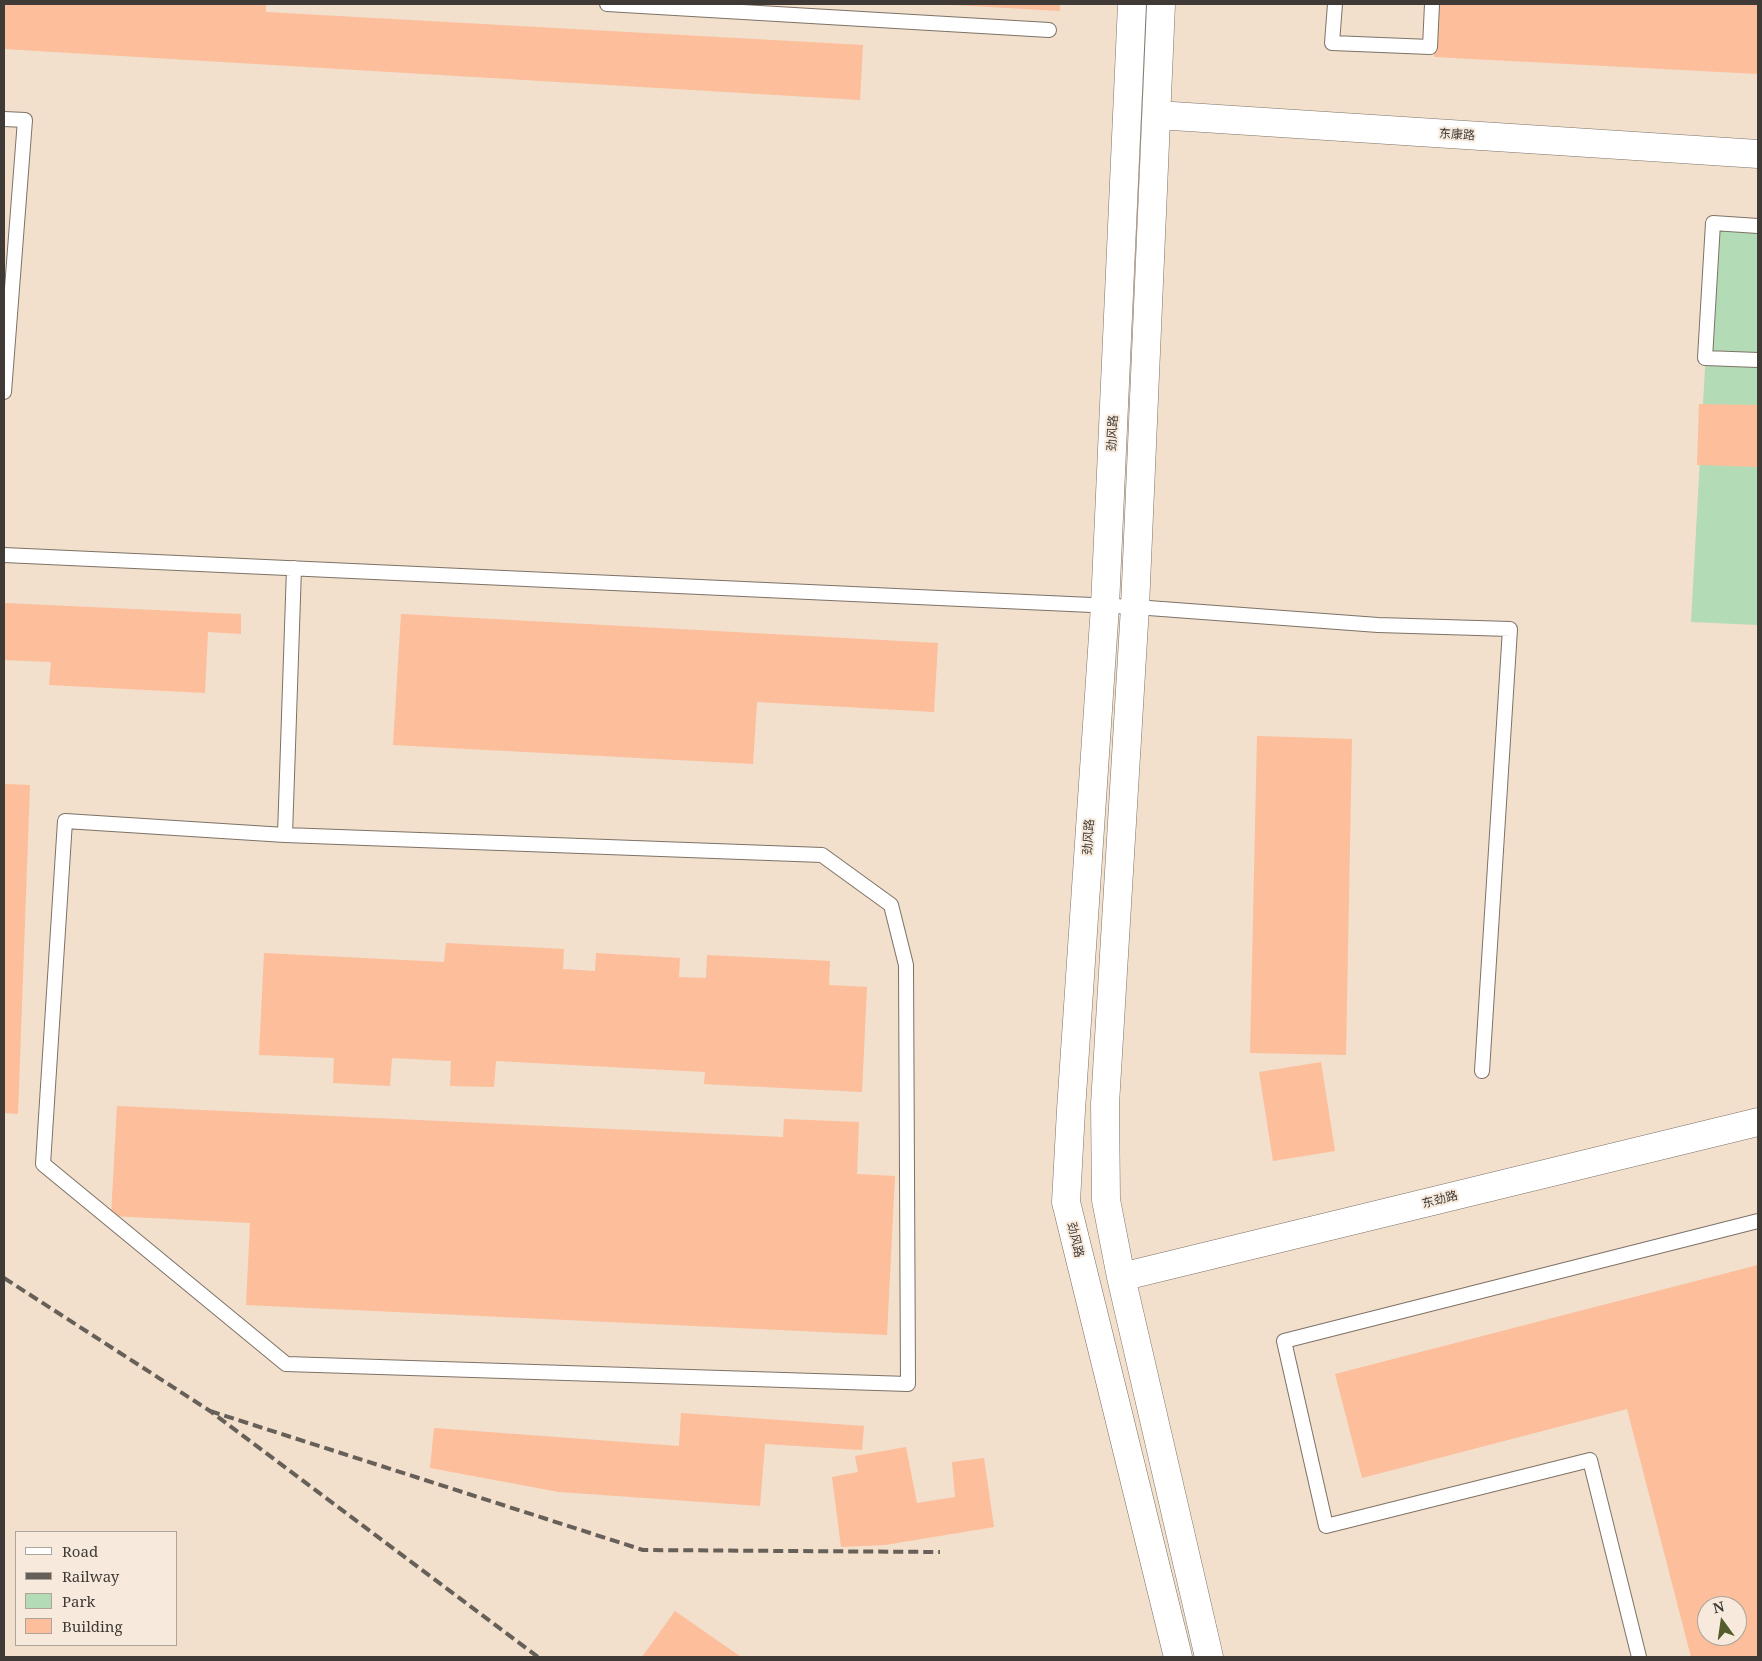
<!DOCTYPE html>
<meta charset="utf-8">
<style>
body{margin:0}
#map{position:relative;width:1762px;height:1661px;overflow:hidden;background:#f7eadd;font-family:"Noto Serif",serif}
canvas{display:block}
.frame{position:absolute;inset:0;border:5px solid #3f3a35;pointer-events:none}
.legend{position:absolute;left:15px;top:1531px;width:162px;height:115px;box-sizing:border-box;background:#f7eadd;border:1px solid #ada49a;margin:0;padding:6px 9px;list-style:none;font-size:15px;color:#3f3a35}
.legend li{display:flex;align-items:center;gap:10px;height:25px}
.legend b{width:25px;border:1px solid #ada49a}
.north{position:absolute;left:1697px;top:1596px;width:50px;height:50px;box-sizing:border-box;background:#f7eadd;border:1px solid #ada49a;border-radius:50%;rotate:346deg;font-size:14px;font-weight:700;line-height:20px;text-align:center;color:#3f3a35}
.north::after{content:'';display:block;margin:auto;width:18px;height:22px;background:#545c2b;clip-path:polygon(50% 0,100% 100%,50% 72%,0 100%)}
</style>
<div id="map">
<canvas width="1762" height="1661"></canvas>
<div class="frame"></div>
<ul class="legend">
<li><b style="height:6px;background:#fff"></b>Road</li>
<li><b style="height:6px;background:#666059"></b>Railway</li>
<li><b style="height:14px;background:#b3dbb6"></b>Park</li>
<li><b style="height:14px;background:#fcbe9b"></b>Building</li>
</ul>
<div class="north">N</div>
</div>
<script>
const g = document.querySelector('canvas').getContext('2d');
g.lineJoin = 'round';
function fillPath(path, color) { g.fillStyle = color; g.fill(path, 'evenodd'); }
function strokePath(path, color, width, dash) { g.strokeStyle = color; g.lineWidth = width; g.lineCap = dash ? 'butt' : 'round'; g.setLineDash(dash || []); g.stroke(path); }
function write(font, color, halo, rows, align = 'center') {
  g.font = font + ' "Noto Serif","Noto Sans SC",serif'; g.lineWidth = 4; g.setLineDash([]); g.textBaseline = 'middle'; g.strokeStyle = halo; g.fillStyle = color; for (const [text, x, y, turn = 0] of rows) {
    g.save(); g.translate(x, y); g.rotate((+turn || 0) * Math.PI / 180); g.textAlign = isNaN(turn) ? turn : align; if (halo) g.strokeText(text, 0, 0); g.fillText(text, 0, 0); g.restore();
  }
}
const built = new Path2D(`
 M4,4H1758V1657H4ZM16,1532H176V1645H16ZM1707,1606H1737V1636H1707Z`);
const green = new Path2D(`
 M1713,223L1758,226V625L1691,622Z`);
const building = new Path2D(`
 M4,4H266V12L863,45L860,100L4,49Z
 M953,4H1060V11L953,5Z
 M1437,4H1758V74L1434,57Z
 M1699,404L1758,405V467L1697,465Z
 M4,603L241,614V634L208,632L205,693L49,685L51,662L4,660Z
 M401,614L938,643L934,712L757,702L753,764L393,745Z
 M1257,736L1352,739L1346,1055L1250,1053Z
 M4,784L30,785L18,1114L4,1113Z
 M446,943L564,949L563,969L595,971L596,953L680,958L679,977L706,978L707,955L830,961L829,985L867,987L862,1092L704,1084L705,1072L496,1061L494,1087L450,1086L451,1061L392,1058L390,1086L333,1083L334,1058L259,1055L264,953L444,962Z
 M1321,1062L1335,1151L1273,1161L1259,1072Z
 M117,1106L783,1137L784,1119L859,1122L857,1174L895,1176L887,1335L246,1305L250,1223L111,1216Z
 M1758,1265V1657H1691L1627,1409L1362,1478L1335,1374ZM1707,1606H1737V1636H1707Z
 M681,1413L864,1426L862,1450L765,1444L760,1506L559,1492L430,1468L434,1428L679,1446Z
 M906,1447L917,1503L955,1497L952,1462L984,1458L994,1527L885,1545L841,1547L832,1477L858,1472L855,1456Z
 M675,1611L741,1657H642Z`);
const service = new Path2D(`
 M607,4L1049,30
 M1335,4L1332,43L1430,47L1432,4
 M4,119L25,120L4,392
 M1758,226L1713,223L1705,358L1758,360
 M4,555L1135,607L1378,625L1510,629L1482,1071
 M285,835L65,821L43,1164L286,1364L908,1384L906,965L891,905L822,855L285,835L294,568
 M1639,1657L1590,1460L1326,1526L1284,1341L1758,1221`);
const tertiary = new Path2D(`
 M1132,4L1105,606L1071,1110L1066,1202L1178,1657
 M1161,4L1135,607L1105,1104L1106,1200L1121,1277L1209,1657
 M1157,115L1758,154
 M1121,1277L1758,1122`);
const rail = new Path2D(`
 M4,1278L210,1411L538,1657
 M210,1411L643,1550L940,1552`);
const streetNames = [
 ["东康路",1457,135,4],
 ["劲风路",1113,433,-87],
 ["劲风路",1089,837,-86],
 ["东劲路",1440,1200,-14],
 ["劲风路",1075,1240,77]
];
fillPath(built, '#f2dfcc');
fillPath(green, '#b3dbb6');
fillPath(building, '#fcbe9b');
strokePath(service, '#7d7266', 16);
strokePath(tertiary, '#7d7266', 29);
strokePath(service, '#fff', 14);
strokePath(tertiary, '#fff', 28);
strokePath(rail, '#666059', 4, [10, 5]);
write('12px', '#3f3a35', '#f7eadd', streetNames);
</script>
